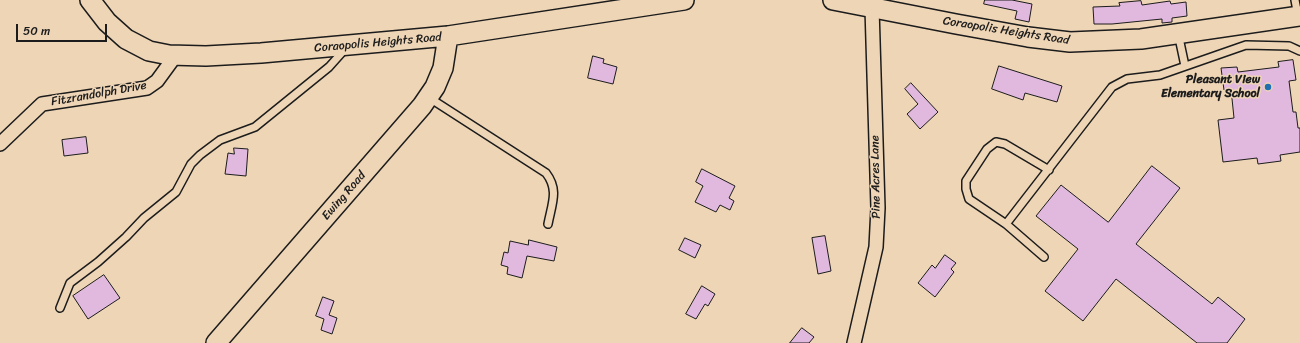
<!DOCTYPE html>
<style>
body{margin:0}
#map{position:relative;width:1300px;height:343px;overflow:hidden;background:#eed5b6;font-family:Sriracha,sans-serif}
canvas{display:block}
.scale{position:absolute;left:16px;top:24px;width:91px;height:18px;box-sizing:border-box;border:2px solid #1c1c1c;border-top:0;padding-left:5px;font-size:12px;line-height:14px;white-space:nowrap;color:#1c1c1c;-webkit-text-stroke:3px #eed5b6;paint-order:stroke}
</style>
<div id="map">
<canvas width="1300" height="343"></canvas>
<div class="scale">50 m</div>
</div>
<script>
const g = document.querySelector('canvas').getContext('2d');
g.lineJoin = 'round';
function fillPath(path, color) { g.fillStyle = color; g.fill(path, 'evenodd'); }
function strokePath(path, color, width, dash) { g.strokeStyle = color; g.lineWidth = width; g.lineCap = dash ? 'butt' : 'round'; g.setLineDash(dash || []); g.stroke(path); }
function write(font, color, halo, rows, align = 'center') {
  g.font = font + ' Sriracha,sans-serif'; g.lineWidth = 3; g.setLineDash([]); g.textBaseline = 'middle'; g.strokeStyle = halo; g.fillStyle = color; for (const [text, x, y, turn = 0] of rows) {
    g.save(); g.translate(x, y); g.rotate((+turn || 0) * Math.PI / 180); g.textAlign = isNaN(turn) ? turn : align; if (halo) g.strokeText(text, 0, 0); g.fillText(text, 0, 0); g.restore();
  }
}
const building = new Path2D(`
 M985,0H1012L1032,4L1029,22L1015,19L1017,11L984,4Z
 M1141,1L1142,5L1170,1L1171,4L1186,2L1187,16L1172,18V22L1162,23V19L1112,24H1094L1093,7L1120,6L1119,3Z
 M593,56L604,59L603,63L617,67L613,84L588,78Z
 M1293,60L1296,80L1289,81L1293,112H1296L1298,128H1300V152L1280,155L1281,161L1258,164L1257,158L1223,162L1218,120L1234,118L1231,89L1224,90L1221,68L1237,67L1238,72L1279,67L1278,62Z
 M999,66L1062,86L1057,102L1025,93L1023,100L992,89Z
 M911,83L938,112L920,129L907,114L918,104L905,89Z
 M86,137L88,153L64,156L62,140Z
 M234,148L248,149L246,176L225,174L228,153L234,154Z
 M1152,166L1180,188L1136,244L1212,304L1218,297L1245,319L1227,343H1197L1116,279L1083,321L1045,291L1078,249L1036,216L1061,185L1108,222Z
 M702,169L735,186L729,198L734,201L730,210L720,205L716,212L695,202L703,186L696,182Z
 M825,236L831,271L818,274L812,238Z
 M685,238L701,245L695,258L679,250Z
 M529,240L557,247L554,261L527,256L522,278L507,274L508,267L501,265L504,252L508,253L510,241L528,245Z
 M945,255L956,263L951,269L954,272L935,297L918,283L932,265L935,268Z
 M104,275L120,298L88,319L73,296Z
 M702,286L715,294L708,306L705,304L696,319L686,314Z
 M323,297L334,301L329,315L337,318L332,334L321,330L324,319L316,316Z
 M802,328L814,337L809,343H790Z`);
const lane = new Path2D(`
 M1295,0L1298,16
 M1178,33L1185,66
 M428,97L546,173C559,190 552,203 548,224
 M1006,224L1112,87L1127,79L1160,75L1246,45L1289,46L1300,51
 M1044,257L1006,224L969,199L966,189V181L987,149L996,142L1005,144L1049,170
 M60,308L70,283L98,262L126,237L144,218L176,192L191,164L200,155L220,140L255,127L329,67L346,48`);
const street = new Path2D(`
 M0,144L42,104L147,88L157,81L176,55
 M854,343L876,247L878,208L872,8`);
const secondary = new Path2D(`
 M90,0L107,22L126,39L149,51L169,55L206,56L261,53L448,36L684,0
 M833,0L956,24L1028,37L1070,42L1141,39L1300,16
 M216,343L422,106L435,87L443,68L448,36`);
const markers = [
 [1268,87,4,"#1f6fb2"]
];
const streetNames = [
 ["Coraopolis Heights Road",1006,31,9],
 ["Coraopolis Heights Road",378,43,-5],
 ["Fitzrandolph Drive",99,94,-10],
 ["Pine Acres Lane",876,177,-91],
 ["Ewing Road",344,196,-49]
];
const poiNames = [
 ["Pleasant View",1260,80],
 ["Elementary School",1260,94]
];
fillPath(building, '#e1b8de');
strokePath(building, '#1c1c1c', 1);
strokePath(lane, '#1c1c1c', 10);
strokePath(street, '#1c1c1c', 16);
strokePath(secondary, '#1c1c1c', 22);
strokePath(lane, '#eed5b6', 7);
strokePath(street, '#eed5b6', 13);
strokePath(secondary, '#eed5b6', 19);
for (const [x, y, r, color] of markers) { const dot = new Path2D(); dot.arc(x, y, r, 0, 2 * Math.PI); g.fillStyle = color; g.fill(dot); strokePath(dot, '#eed5b6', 1.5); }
write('12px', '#1c1c1c', '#eed5b6', streetNames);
write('bold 12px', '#1c1c1c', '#eed5b6', poiNames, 'right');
</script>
